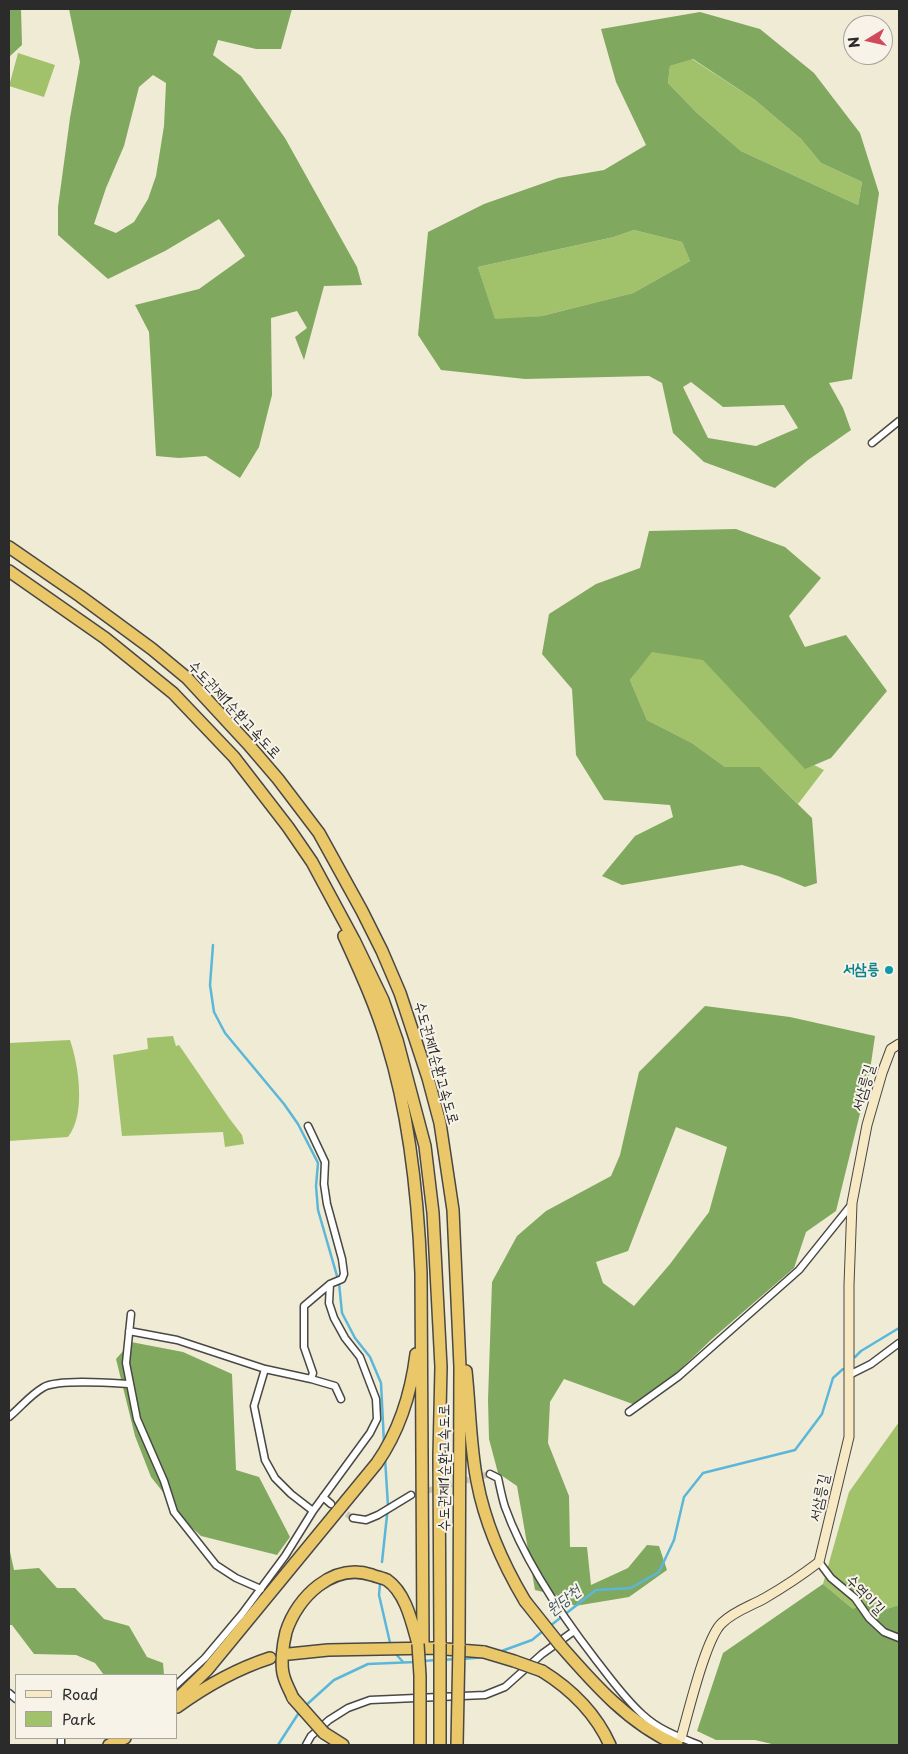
<!DOCTYPE html>
<meta charset="utf-8">
<style>
body{margin:0}
#map{position:relative;width:908px;height:1754px;overflow:hidden;background:#f0ebd5;font-family:"Playpen Sans",sans-serif}
canvas{display:block}
.frame{position:absolute;inset:0;border:10px solid #2b2b2b;pointer-events:none}
.legend{position:absolute;left:15px;top:1674px;width:162px;height:65px;box-sizing:border-box;background:#f7f3e8;border:1px solid #a5a39c;margin:0;padding:6px 9px;list-style:none;font-size:15px;color:#2b2b2b}
.legend li{display:flex;align-items:center;gap:10px;height:25px}
.legend b{width:25px;border:1px solid #a5a39c}
.north{position:absolute;left:843px;top:15px;width:50px;height:50px;box-sizing:border-box;background:#f7f3e8;border:1px solid #a5a39c;border-radius:50%;rotate:261deg;font-size:14px;font-weight:700;line-height:20px;text-align:center;color:#2b2b2b}
.north::after{content:'';display:block;margin:auto;width:18px;height:22px;background:#d1495b;clip-path:polygon(50% 0,100% 100%,50% 72%,0 100%)}
</style>
<div id="map">
<canvas width="908" height="1754"></canvas>
<div class="frame"></div>
<ul class="legend">
<li><b style="height:6px;background:#f7e9c3"></b>Road</li>
<li><b style="height:14px;background:#a1c26b"></b>Park</li>
</ul>
<div class="north">N</div>
</div>
<script>
const g = document.querySelector('canvas').getContext('2d');
g.lineJoin = 'round';
function fillPath(path, color) { g.fillStyle = color; g.fill(path, 'evenodd'); }
function strokePath(path, color, width, dash) { g.strokeStyle = color; g.lineWidth = width; g.lineCap = dash ? 'butt' : 'round'; g.setLineDash(dash || []); g.stroke(path); }
function write(font, color, halo, rows, align = 'center') {
  g.font = font + ' "Playpen Sans","Poor Story",sans-serif'; g.lineWidth = 4; g.setLineDash([]); g.textBaseline = 'middle'; g.strokeStyle = halo; g.fillStyle = color; for (const [text, x, y, turn = 0] of rows) {
    g.save(); g.translate(x, y); g.rotate((+turn || 0) * Math.PI / 180); g.textAlign = isNaN(turn) ? turn : align; if (halo) g.strokeText(text, 0, 0); g.fillText(text, 0, 0); g.restore();
  }
}
const green = new Path2D(`
 M18,53L55,65L44,97L9,86Z
 M692,59L755,100L801,139L821,163L862,182L858,205L741,151L697,113L668,83L670,66Z
 M634,230L682,242L690,261L633,293L542,316L495,320L478,267L614,237Z
 M652,651L703,659L805,768L814,765L824,770L798,804L760,767H725L692,743L647,720L630,680Z
 M173,1036L176,1046L179,1045L229,1118L242,1135L244,1144L225,1147L223,1132L122,1136L113,1055L148,1049L147,1038Z
 M70,1040C79,1066 86,1115 68,1137L9,1141V1043Z
 M899,1422V1605L880,1611L853,1609L823,1584L849,1492Z`);
const forest = new Path2D(`
 M9,9H21L22,45L9,57Z
 M69,9H292L281,49H256L218,40L213,55L241,76L285,138L357,267L362,285L324,286L304,360L295,337L307,328L297,311L271,318L272,395L259,447L240,478L206,456L179,458L156,456L149,332L135,305L199,289L245,256L219,219L165,251L108,279L58,235V207L70,118L80,62ZM153,75L166,83L164,126L156,176L148,199L134,222L116,233L94,224L106,188L124,146L139,87Z
 M700,12L760,29L814,73L860,133L879,193L852,379L829,383L843,408L851,430L808,460L775,488L704,462L673,433L662,383L649,376L525,379L441,370L418,335L428,232L484,204L558,178L604,170L646,145L616,82L601,29ZM693,59L755,100L801,139L821,163L862,182L858,205L741,151L697,113L668,83L670,66ZM634,230L682,242L690,261L633,293L542,316L495,319L478,267L614,237ZM691,382L723,407L784,405L798,428L756,446L708,438L683,387Z
 M736,529L785,547L821,578L789,616L805,647L846,635L887,691L831,758L805,769L703,660L652,652L630,680L647,720L692,743L725,767H760L812,818L817,883L805,887L778,876L742,865L622,885L602,876L635,836L673,817L670,805L604,800L576,755L572,689L542,654L549,614L596,584L640,568L649,531Z
 M705,1006L790,1017L875,1036L869,1077L836,1211L806,1232L794,1268L713,1338L641,1407L564,1379L550,1402L548,1443L569,1496L570,1547H587L591,1585L628,1568L647,1545L659,1546L667,1570L629,1597L575,1606L556,1595L535,1590L517,1486L498,1473L489,1439L488,1400L492,1282L517,1236L546,1211L611,1176L620,1155L639,1072ZM676,1127L727,1147L709,1212L670,1264L634,1306L603,1283L596,1262L628,1251Z
 M131,1342L183,1352L232,1374L236,1470L259,1477L290,1537L277,1555L201,1536L190,1526L151,1477L135,1436L116,1359Z
 M9,1547L14,1570L39,1568L57,1588H75L104,1619L129,1626L147,1657L163,1663L164,1675H104L95,1663L76,1655L34,1654L12,1625H9Z
 M823,1584L853,1609L868,1602L880,1611L899,1605V1745H776L755,1740H716L697,1731L723,1653Z`);
const stream = new Path2D(`
 M213,945L210,985L214,1012L225,1033L284,1104L298,1124L318,1163L316,1186L318,1210L339,1283L342,1313L355,1338L370,1357L381,1383L384,1443
 M855,1357L861,1351L899,1328
 M382,1562L388,1506L385,1458
 M380,1584L379,1595L391,1647
 M550,1626L596,1590L631,1588L659,1572L674,1540L684,1497L703,1473L795,1450L822,1414L833,1378L843,1369
 M499,1652L532,1640L543,1631
 M395,1653L403,1662
 M463,1659L485,1657
 M443,1660L455,1659
 M423,1661L437,1660
 M304,1707L334,1680L368,1664L415,1662
 M278,1745L300,1711`);
const streetTunnel = new Path2D(`
 M411,1495L490,1474
 M339,1509L353,1518`);
const street = new Path2D(`
 M872,443L899,421
 M308,1126L325,1162L324,1184L327,1204L342,1259L344,1274L342,1279L330,1284L304,1306V1347L313,1373L311,1379
 M131,1314L126,1363L137,1419L164,1481L174,1512L216,1565L236,1578L261,1589
 M129,1331L177,1340L265,1369L311,1379L335,1386L341,1399
 M265,1369L254,1406L265,1460L275,1478L291,1494L313,1511
 M849,1375L871,1364L899,1343
 M629,1412L679,1376L799,1270L852,1204
 M9,1417C21,1407 30,1395 44,1387C59,1379 112,1383 130,1384
 M490,1474L498,1478C500,1487 502,1498 505,1507C524,1560 562,1616 596,1660C611,1679 625,1699 643,1715C659,1730 679,1737 699,1745
 M323,1497L331,1504
 M353,1518L366,1520L378,1515L411,1495
 M819,1562L831,1578L855,1598L869,1618L884,1632L899,1638
 M176,1685L205,1658L242,1614L285,1556L313,1511L370,1433L377,1419L376,1399L360,1357L345,1338L334,1318L329,1303L330,1284
 M9,1693L16,1699
 M61,1738V1745
 M306,1745L311,1736L329,1720L348,1708L370,1700L485,1695L505,1687L542,1654L574,1631`);
const secondary = new Path2D(`
 M681,1738C688,1714 706,1637 722,1623C734,1611 751,1606 765,1598C784,1587 802,1575 819,1562L849,1437V1285L852,1203L867,1125L882,1073L891,1049L899,1044`);
const highway = new Path2D(`
 M9,547L80,596L152,649L187,678L248,744L278,779L319,833L362,911L382,951L400,993L428,1078L440,1123L453,1210L460,1367L459,1645
 M9,571L105,638L173,693L234,757L288,827L312,862L354,940L383,1000L397,1040L425,1146L433,1213L441,1367L439,1456L440,1644
 M344,936C360,971 376,1006 387,1043C410,1117 418,1196 421,1273L423,1644
 M466,1371C470,1408 470,1445 477,1481C485,1524 503,1564 525,1601
 M560,1645C594,1684 629,1724 677,1745
 M289,1654L328,1650L433,1648L484,1652
 M542,1671C571,1689 596,1714 610,1745
 M293,1698C290,1691 286,1684 284,1677C280,1665 283,1644 286,1632C297,1597 333,1562 372,1575C377,1577 383,1578 387,1580C406,1593 412,1623 418,1644
 M176,1700L207,1670L377,1463C400,1430 411,1394 416,1354
 M177,1707C206,1686 236,1669 270,1658
 M324,1733L343,1745
 M109,1745L125,1738`);
const highwayBridge = new Path2D(`
 M525,1601L560,1645
 M418,1644L420,1676V1745
 M484,1652L514,1661L542,1671
 M293,1698L324,1733
 M440,1745V1644
 M457,1745L459,1645`);
const markers = [
 [889,970,5,"#0f9aa8"]
];
const streetNames = [
 ["수도권제1순환고속도로",234,710,47],
 ["수도권제1순환고속도로",436,1063,74],
 ["서삼릉길",864,1088,-74],
 ["수도권제1순환고속도로",445,1468,-90],
 ["서삼릉길",820,1498,-78],
 ["수역이길",865,1595,46]
];
const cultureNames = [
 ["서삼릉",879,970]
];
const waterNames = [
 ["원당천",564,1601,-38]
];
fillPath(green, '#a1c26b');
fillPath(forest, '#80a85f');
strokePath(stream, '#5bb7d9', 2.5);
strokePath(streetTunnel, '#c9c5b3', 6, [6, 3]);
strokePath(street, '#494844', 9);
strokePath(secondary, '#494844', 11);
strokePath(highway, '#494844', 14);
strokePath(street, '#fff', 6);
strokePath(secondary, '#f7e9c3', 9);
strokePath(highway, '#eac769', 11);
strokePath(highwayBridge, '#494844', 14, []);
strokePath(highwayBridge, '#eac769', 11);
for (const [x, y, r, color] of markers) { const dot = new Path2D(); dot.arc(x, y, r, 0, 2 * Math.PI); g.fillStyle = color; g.fill(dot); strokePath(dot, '#f7f3e8', 2); }
write('15px', '#2b2b2b', '#f7f3e8', streetNames);
write('bold 15px', '#0d838f', '#f7f3e8', cultureNames, 'right');
write('italic 16px', '#39555f', '#f7f3e8', waterNames);
</script>
